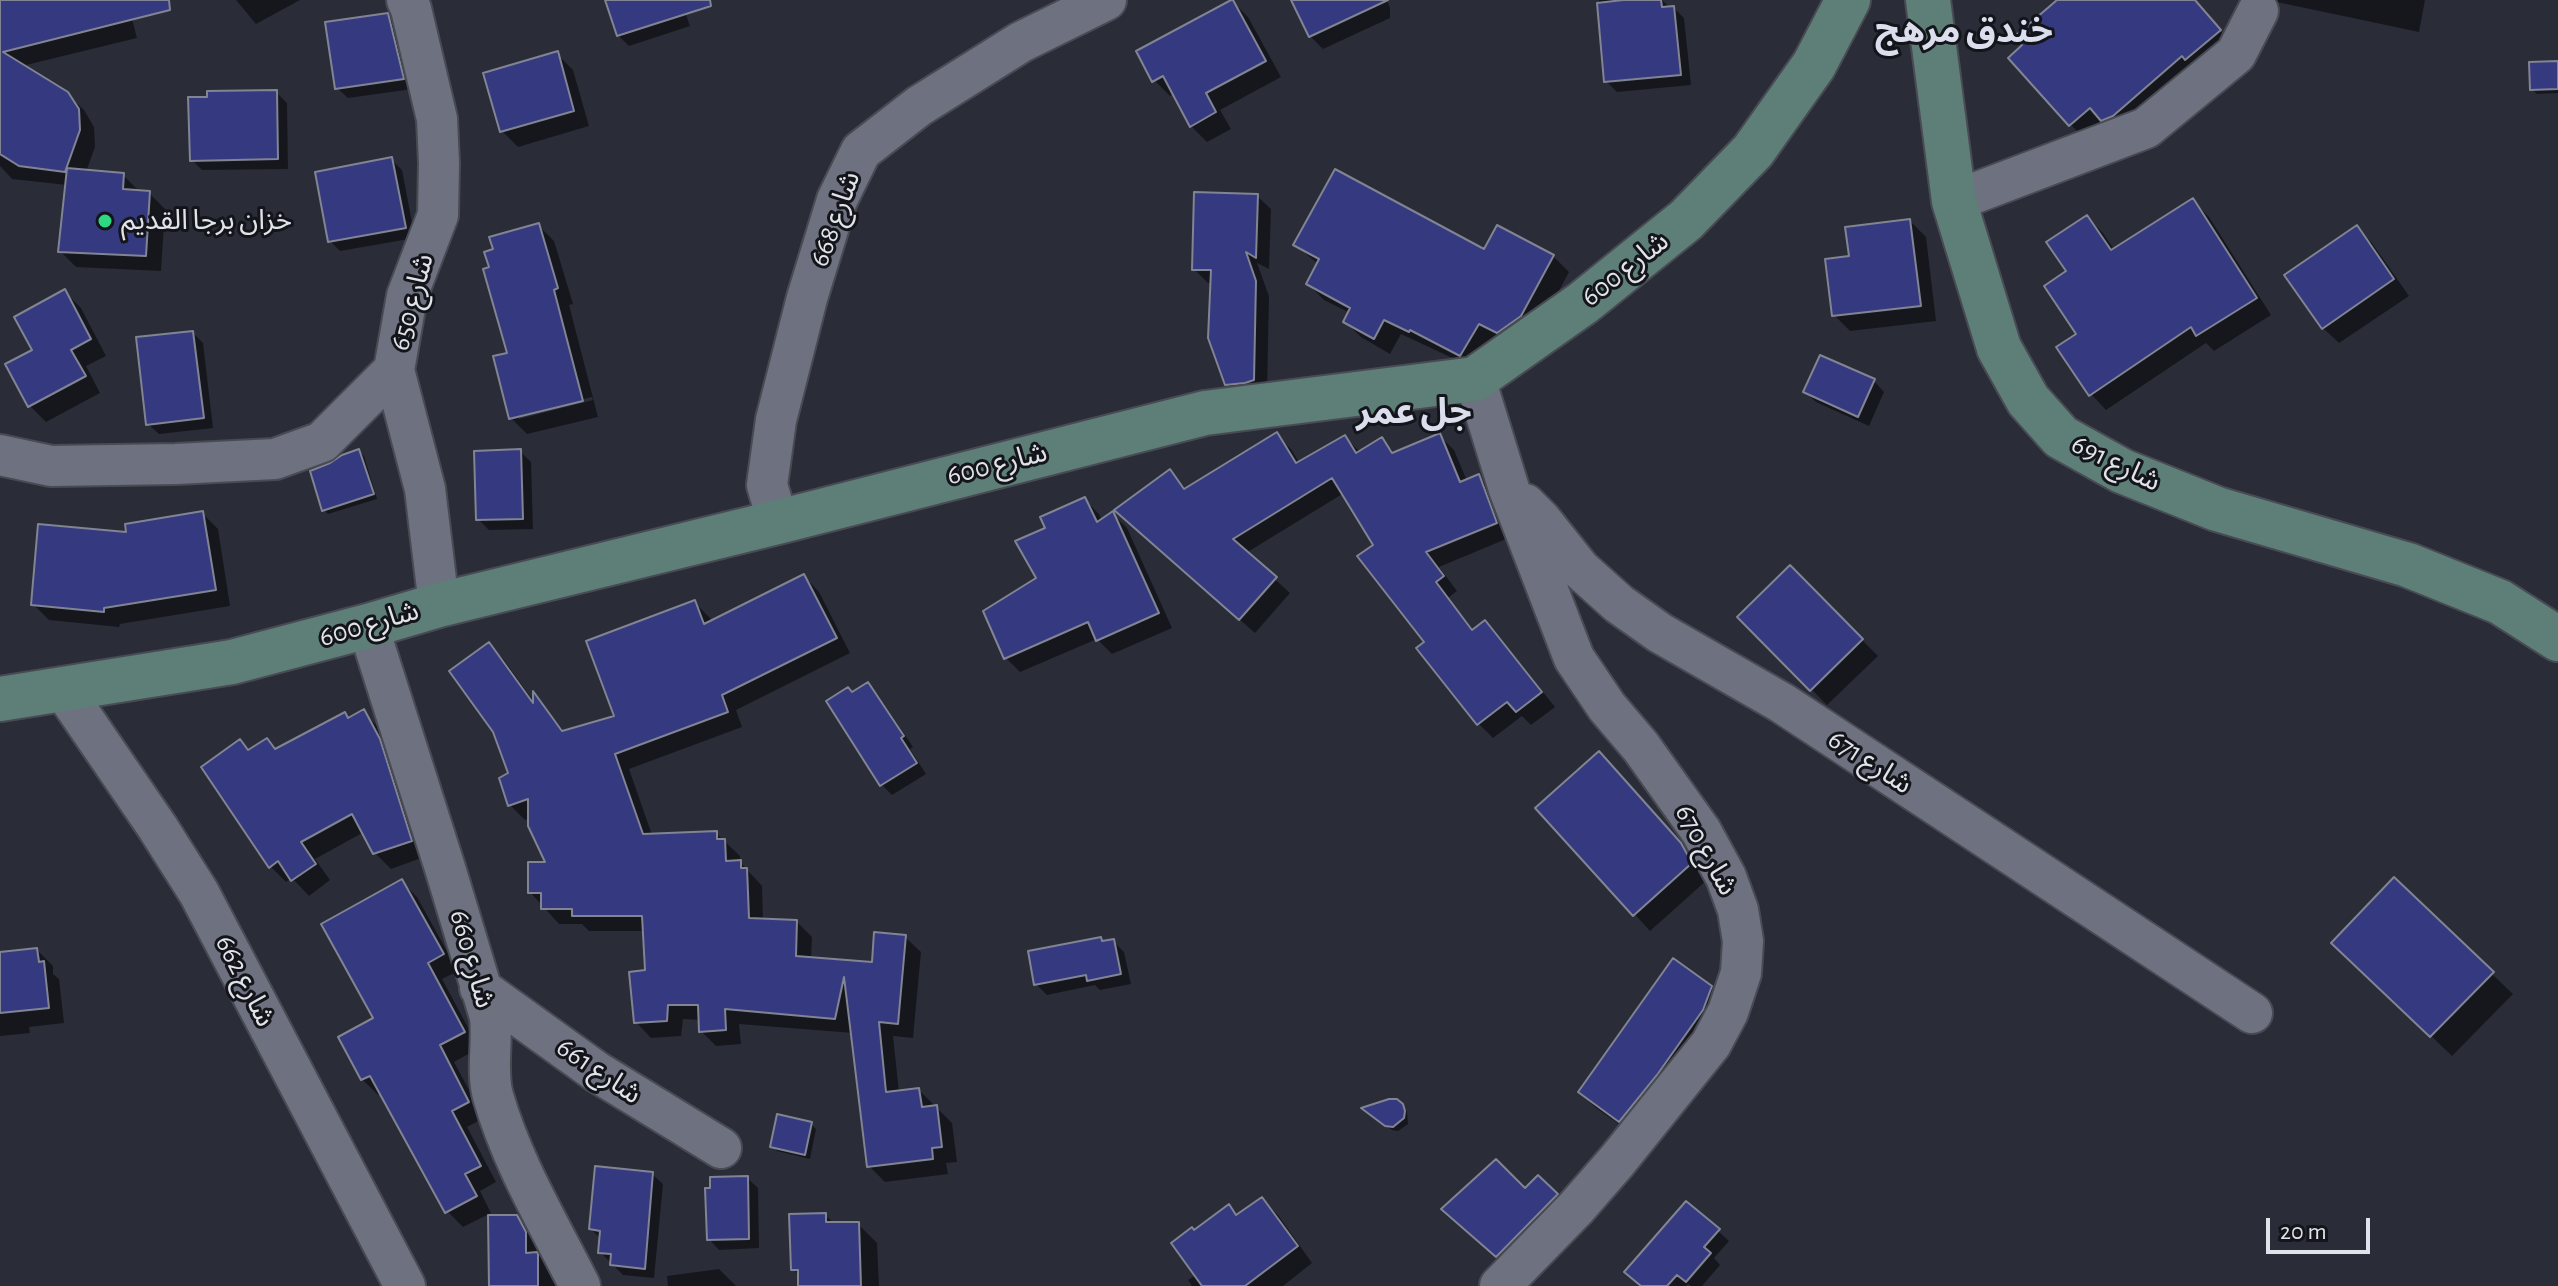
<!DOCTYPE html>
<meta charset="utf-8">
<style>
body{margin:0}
#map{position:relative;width:2558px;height:1286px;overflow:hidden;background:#2a2c38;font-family:"Alegreya Sans",sans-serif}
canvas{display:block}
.scale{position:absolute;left:2266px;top:1218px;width:104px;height:36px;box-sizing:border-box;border:4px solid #e1e3ea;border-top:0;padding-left:10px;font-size:24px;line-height:28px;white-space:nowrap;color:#e1e3ea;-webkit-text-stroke:6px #14151a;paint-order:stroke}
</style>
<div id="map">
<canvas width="2558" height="1286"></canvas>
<div class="scale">20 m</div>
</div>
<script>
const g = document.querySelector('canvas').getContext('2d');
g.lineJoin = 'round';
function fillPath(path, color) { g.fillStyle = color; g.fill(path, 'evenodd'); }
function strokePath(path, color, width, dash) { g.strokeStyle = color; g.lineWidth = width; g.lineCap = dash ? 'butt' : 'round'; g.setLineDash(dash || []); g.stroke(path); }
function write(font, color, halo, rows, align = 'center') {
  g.font = font + ' "Alegreya Sans","Noto Sans Arabic",sans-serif'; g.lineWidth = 6; g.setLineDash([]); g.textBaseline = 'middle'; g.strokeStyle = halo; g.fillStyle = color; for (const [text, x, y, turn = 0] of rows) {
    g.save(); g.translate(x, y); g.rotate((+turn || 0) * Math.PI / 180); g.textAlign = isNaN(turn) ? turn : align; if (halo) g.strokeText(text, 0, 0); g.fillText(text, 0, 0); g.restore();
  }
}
const shadow = new Path2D(`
 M0,0H127L137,38L22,66L67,94L84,110L94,127L95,147L86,172L123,175L139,191L149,193L165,209L161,271L76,267L60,251L67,185L12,179L0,166Z
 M236,0H300L256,24Z
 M607,0H681L690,26L629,46L618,35Z
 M1293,0H1387L1390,8V18L1323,49L1310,36Z
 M1599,0H1662L1670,8H1674L1684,18L1691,85L1617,92L1606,81Z
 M2060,0H2195L2232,45L2116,133L2103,120L2083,137L2070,124Z
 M2245,0H2425L2419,32L2272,1Z
 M1233,2L1248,17L1281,77L1220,110L1231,129L1207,142L1191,126L1174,94L1170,96L1154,80Z
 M387,15L397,26L413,89L348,98L337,88Z
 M557,54L573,70L589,126L518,147L502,131Z
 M2558,63V93L2537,94L2532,89Z
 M276,92L287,103L288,169L202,170L192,160Z
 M391,159L402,170L415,238L340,251L330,241Z
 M1257,196L1271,209L1269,269L1257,263L1269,296L1267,393L1241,398L1227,384L1212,283H1208L1194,269Z
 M2193,201L2209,217L2271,315L2214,351L2206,343L2106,410L2091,394L2068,271L2087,217L2103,233L2115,251Z
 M1910,221L1926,237L1936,321L1850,331L1834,315L1851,257Z
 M538,225L554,241L573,304L569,305L598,417L527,434L511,418L510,354L492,268ZM592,397L593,400L519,419V415Z
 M2356,228L2372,243L2409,296L2339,343L2323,328Z
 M1296,245L1553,256L1569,272L1537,332L1478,370L1401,334L1390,354L1361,337L1345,322L1350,313L1324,300L1308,284L1319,265Z
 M65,292L81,308L106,356L86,366L100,393L46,422L30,406L8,365L34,351Z
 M193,333L203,343L213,428L159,434L148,424Z
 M1874,381L1884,392L1869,426L1816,402L1805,392Z
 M1276,435L1291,449L1300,464L1345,437L1361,453L1382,440L1396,454L1440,436L1454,450L1467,481L1478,476L1493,491L1511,537L1439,567L1457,591L1448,598L1474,631L1485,622L1499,637L1555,707L1531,725L1522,716L1493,738L1479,724L1426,643L1375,545L1344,493L1246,553L1290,593L1255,633L1131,524L1170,472L1186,489Z
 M359,451L364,456L377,499L328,514L324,510L331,465Z
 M520,451L531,462L533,529L489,530L478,519Z
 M1084,499L1099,514L1102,521L1112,513L1127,528L1172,628L1112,654L1097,639L1020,672L1006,658L1039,579L1048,529Z
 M202,513L218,529L230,606L120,624L119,627L49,620L33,604L128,534Z
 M1790,568L1878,656L1827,705L1740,617Z
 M804,576L819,592L850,653L736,710L742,727L629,769L652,835L716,833L740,856V862L762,886L763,920L797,922L812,937L811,959L873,964L905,937L921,952L913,1038L893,1036L899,1092L919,1090L952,1123L957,1162L946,1163L948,1174L885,1182L869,1166L853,1033L739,1024L741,1044L716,1046L701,1031V1020L683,1019L681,1036L651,1038L636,1022L648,972L645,931H589L582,924H559L530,892L548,864L530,818L525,820L510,805V774L489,645L504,660L535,703V696L565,732L617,717L694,602L710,618L712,623Z
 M868,684L878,695L913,747L910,749L926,774L892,795L882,785L853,694Z
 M363,712L379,728L395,757L427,856L391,869L375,853L364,832L315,859L330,880L309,896L292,878L286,882L270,866L240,742L250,751L266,740L277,751L344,714L350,719Z
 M1615,770L1696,861L1707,880L1650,931L1538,808Z
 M401,881L417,897L458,971L442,979L479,1048L454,1062L484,1118L467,1127L496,1182L480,1191L491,1213L463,1227L447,1211L382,1093L378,1095L362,1079L376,1019Z
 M1101,939L1105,943L1113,941L1124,952L1131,984L1100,990L1095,985L1047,995L1036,984Z
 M37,950L53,966V974L59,979L64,1023L29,1027L30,1033L0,1036V954Z
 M2355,963L2492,974L2513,994L2452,1056Z
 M1711,988L1727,1004L1636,1136L1596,1108L1580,1092Z
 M1402,1105L1407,1111L1408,1124L1398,1131L1392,1130L1369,1113Z
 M811,1124L816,1129L810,1159L777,1151L772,1146Z
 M652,1174L663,1184L654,1278L623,1275L600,1252L601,1239L591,1229Z
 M747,1178L758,1188L759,1248L719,1250L709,1239Z
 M1538,1178L1572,1211L1513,1271L1460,1225L1525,1191Z
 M1262,1199L1278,1215L1312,1263L1283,1286H1192L1188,1280L1196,1275L1194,1232L1228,1207L1238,1216Z
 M825,1215L835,1224H858L877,1243L879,1286H800V1276L793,1269Z
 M517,1217L538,1238L546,1254V1264L557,1275L558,1286H491Z
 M1718,1231L1729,1241L1714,1258L1720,1265L1702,1286H1691L1688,1284L1686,1286H1642Z
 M719,1269L736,1286H668L667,1276Z`);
const building = new Path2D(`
 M0,0H169L170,10L3,52L68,92L79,109L80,130L65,172L19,166L0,154Z
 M605,0H710L711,6L617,36Z
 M1231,0H1233L1266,61L1206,93L1216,112L1190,127L1163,76L1152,82L1136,51Z
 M1291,0H1388L1309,37Z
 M1623,0H1661L1662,7L1674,6L1681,75L1604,82L1597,3Z
 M2057,0H2195L2221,30L2185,60L2182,56L2113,116L2101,121L2090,108L2069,126L2008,58L2022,45L2015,36Z
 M388,13L404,79L335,89L325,22Z
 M558,51L574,111L500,132L483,73Z
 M2558,61V89L2530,90L2529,62Z
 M277,90L278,159L190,161L188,97H207V91Z
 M392,157L406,228L328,242L315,172Z
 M67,168L124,173L123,189L150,191L146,256L58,252Z
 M1335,169L1484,249L1497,225L1554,255L1521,316L1497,333L1479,324L1460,356L1410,330L1409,332L1384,320L1374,339L1343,322L1350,308L1306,284L1319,259L1293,245Z
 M1194,192L1258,194L1256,258L1246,252L1256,281L1254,380L1245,383L1225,385L1208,338L1211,270H1192Z
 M2193,198L2257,298L2196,336L2191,327L2089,396L2056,347L2076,334L2044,286L2066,271L2046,242L2087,215L2111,250Z
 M1910,219L1921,306L1832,316L1825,259L1849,256L1845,227Z
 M539,223L558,288L554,290L583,401L509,419L493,356L507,353L483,269L489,267L484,252L493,249L489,237Z
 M2357,225L2394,279L2322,329L2284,275Z
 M65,289L91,339L71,350L86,376L28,407L5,364L32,350L14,317Z
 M193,331L204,418L146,425L136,337Z
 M1820,355L1875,379L1858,417L1803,392Z
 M1277,432L1296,463L1345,435L1356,453L1382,437L1392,453L1440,433L1460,482L1479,474L1497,523L1426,552L1444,576L1436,582L1472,630L1485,620L1542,692L1516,712L1507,702L1477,725L1416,648L1424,642L1357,556L1373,545L1332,478L1233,539L1277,577L1239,620L1114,510L1170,469L1184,489Z
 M359,449L374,494L322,511L310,471L330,463L342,455Z
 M521,449L523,519L476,520L474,451Z
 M1085,497L1097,522L1113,511L1159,613L1096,641L1088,622L1004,659L983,611L1036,578L1015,541L1045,528L1040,517Z
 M203,511L216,590L104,608V612L31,605L38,524L126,532L125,524Z
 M1790,565L1863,639L1810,691L1737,617Z
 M804,574L837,638L722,695L728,712L615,754L643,834L717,831V839H725L726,861L741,860V868H747L749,918L797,920L796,956L872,962L874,932L906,935L898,1024L879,1022L886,1092L919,1088L922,1107L937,1105L942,1147L932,1148L933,1159L867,1167L844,977L835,1019L725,1009L726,1030L699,1032L698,1005H668L667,1021L634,1023L629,972L645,970L642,916H572V909H541V893H528V862H545L528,826V799L508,806L499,778L508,773L493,732L449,671L489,642L533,703V691L562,731L614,716L586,641L695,600L704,624Z
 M868,682L904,736L901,738L917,763L880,786L826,701L848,687L852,692Z
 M364,709L380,739L412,841L373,854L352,814L301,842L316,864L291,881L278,861L269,868L201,767L240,739L248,750L267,738L275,749L345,712L348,718Z
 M1599,751L1681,843L1692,863L1633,916L1535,808Z
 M2394,877L2494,972L2430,1037L2331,943Z
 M402,879L444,954L428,963L465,1032L440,1045L469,1102L452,1111L481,1166L465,1174L477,1196L445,1213L370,1076L361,1080L338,1037L373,1018L321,924Z
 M1101,937L1102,941L1114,939L1121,974L1087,981L1086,975L1034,985L1028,951Z
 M37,948L39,962L44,961L49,1008L0,1013V952Z
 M1673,958L1712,986L1703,1010L1657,1075L1619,1122L1578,1092Z
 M1389,1099H1397L1403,1104L1405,1111L1404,1118L1393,1127L1385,1126L1361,1108Z
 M777,1114L812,1122L805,1155L770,1147Z
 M1496,1159L1525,1188L1538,1175L1558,1194L1496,1257L1441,1209Z
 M595,1166L653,1172L645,1269L610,1265L611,1254L598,1253L600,1231L589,1229Z
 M748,1176L749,1239L707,1240L705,1188H710V1177Z
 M1262,1197L1298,1246L1245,1286H1202L1171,1243L1192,1227L1194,1230L1229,1204L1236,1215Z
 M1686,1201L1720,1229L1704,1247L1711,1253L1686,1282L1677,1275L1667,1286H1641L1624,1272Z
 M826,1213V1222H859L861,1286H798V1270H791L789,1214Z
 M488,1215H517L526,1232V1253L537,1252L538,1254V1286H489Z`);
const minor = new Path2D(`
 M407,0L411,9L437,119L439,163L438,215L407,296L394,370L425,489L439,605
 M1954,201L2146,128L2236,54L2258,11
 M1475,379L1509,489L1574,658L1607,707L1641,747L1701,831L1726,877L1738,910L1743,941L1741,973L1728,1012L1711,1044L1617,1161L1576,1208L1500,1286
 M0,455L51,466L176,464L275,459L322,442L394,370
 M1525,504L1541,520L1580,569L1619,604L1660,633L1782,703L2252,1013
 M778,522L767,485L776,420L807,298L837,200L861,151L919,106L1021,42L1106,0
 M368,626L445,868L490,1017C493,1043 486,1071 493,1096C512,1163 549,1224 580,1286
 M63,689L158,828L199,893L405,1286
 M480,988L597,1072L721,1148`);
const secondary = new Path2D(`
 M1928,0L1954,201L1999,348L2028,400L2061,437L2122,471L2217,509L2408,565L2500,602L2558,639
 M0,699L232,662L368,626L439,605L778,522L1205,413L1475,379L1583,303L1686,220L1753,151L1814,65L1848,0`);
const markers = [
 [105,221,8,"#2ed883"]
];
const streetNames = [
 ["شارع 668",835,219,-70],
 ["شارع 600",1625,269,-38],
 ["شارع 650",412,302,-75],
 ["شارع 691",2116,463,26],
 ["شارع 600",997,464,-14],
 ["شارع 600",369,624,-16],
 ["شارع 671",1870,762,33],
 ["شارع 670",1706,850,61],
 ["شارع 660",472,959,74],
 ["شارع 662",245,981,63],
 ["شارع 661",599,1071,34]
];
const poiNames = [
 ["خزان برجا القديم",121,221]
];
const districtNames = [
 ["خندق مرهج",1964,31],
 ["جل عمر",1414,412]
];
fillPath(shadow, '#0007');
fillPath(building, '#353a80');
strokePath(building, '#818492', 2);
strokePath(minor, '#494b54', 44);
strokePath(secondary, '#494b54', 48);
strokePath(minor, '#6e717f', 40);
strokePath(secondary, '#5d7f77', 44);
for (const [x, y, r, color] of markers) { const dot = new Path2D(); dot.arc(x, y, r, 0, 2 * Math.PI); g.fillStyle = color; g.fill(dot); strokePath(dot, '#14151a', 3); }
write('28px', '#e1e3ea', '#14151a', streetNames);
write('28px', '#e1e3ea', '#14151a', poiNames, 'left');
write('bold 36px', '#dadeed', '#14151a', districtNames);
</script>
